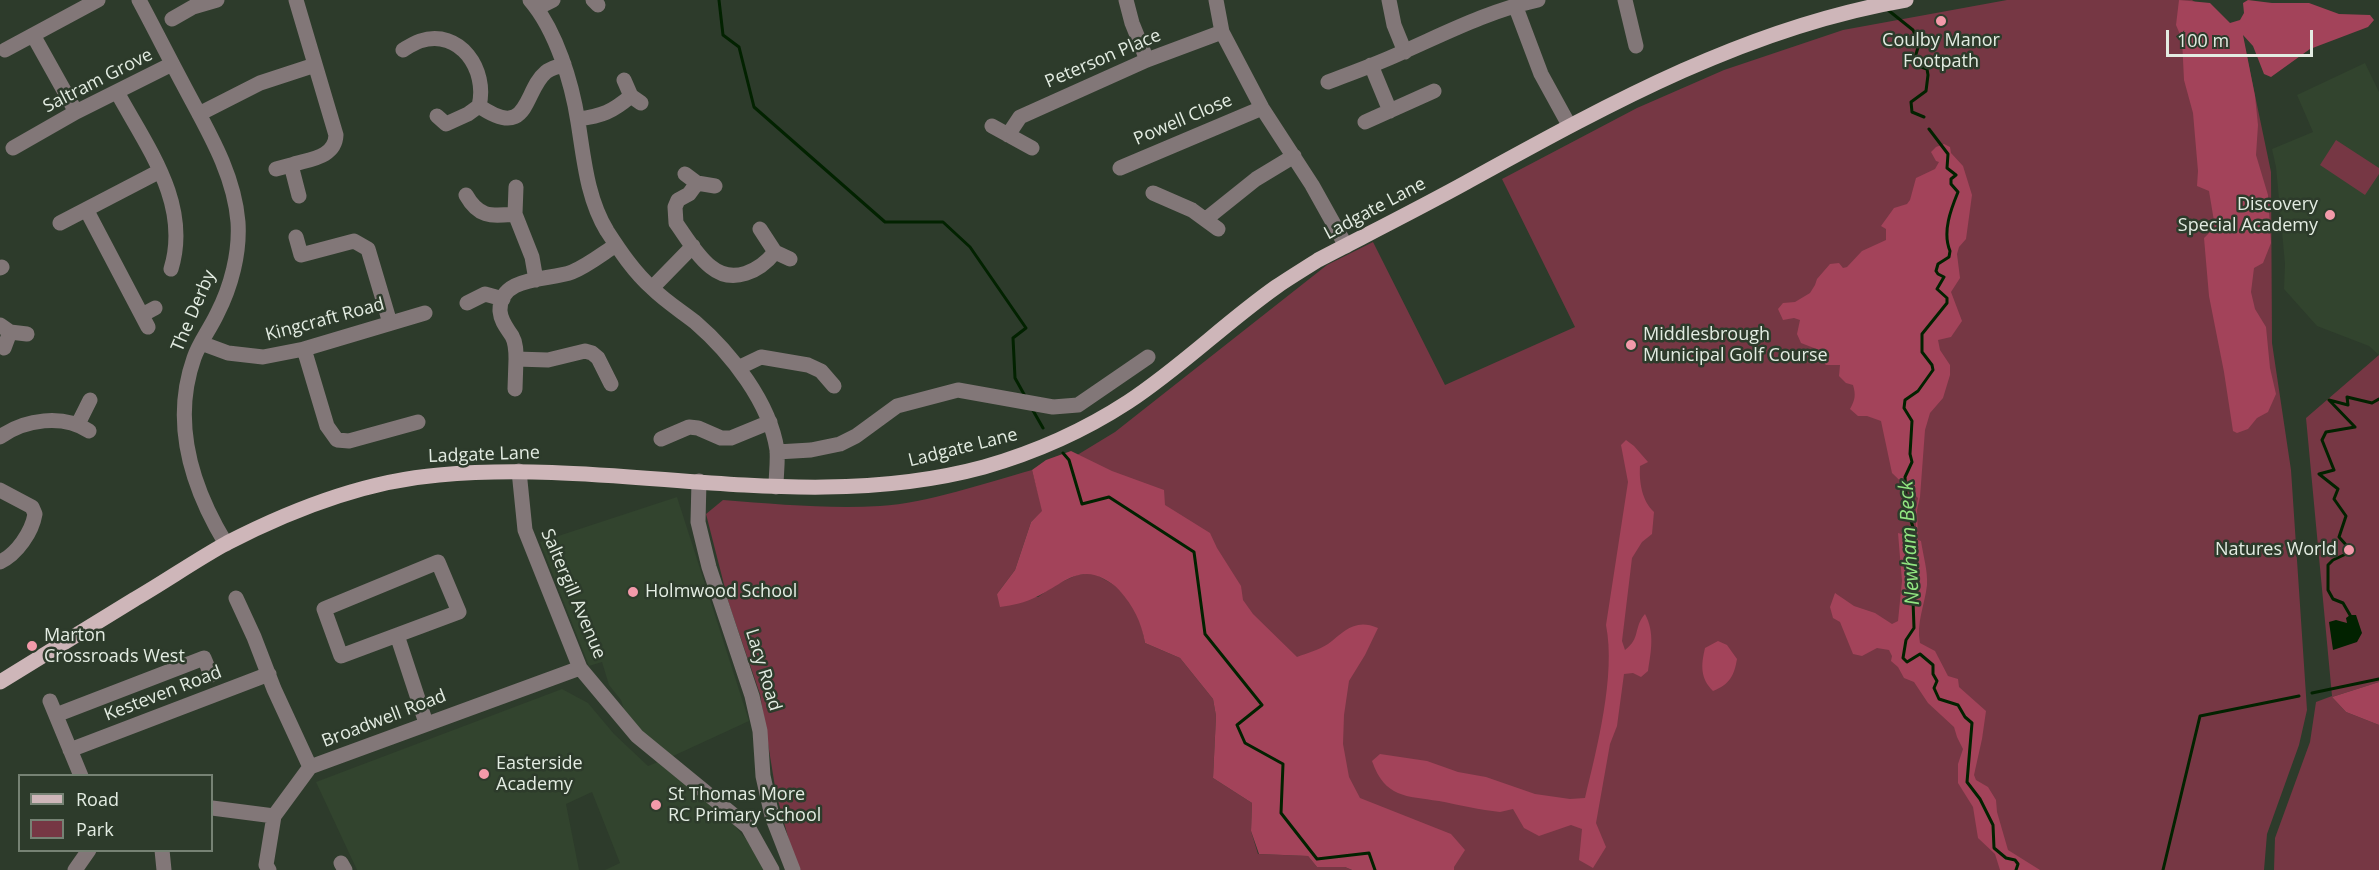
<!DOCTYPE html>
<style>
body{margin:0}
#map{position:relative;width:2379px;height:870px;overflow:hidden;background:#2d3b2b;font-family:"Open Sans",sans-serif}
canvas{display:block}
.legend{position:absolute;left:18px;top:774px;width:195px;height:78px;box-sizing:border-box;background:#2d3b2b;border:2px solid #768274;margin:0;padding:8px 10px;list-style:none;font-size:18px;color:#e3ece2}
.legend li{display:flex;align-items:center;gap:12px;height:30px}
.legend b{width:30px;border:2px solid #768274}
.scale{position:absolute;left:2166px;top:30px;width:147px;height:27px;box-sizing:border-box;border:3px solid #e3ece2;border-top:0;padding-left:8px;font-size:18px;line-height:21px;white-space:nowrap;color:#e3ece2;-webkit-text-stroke:4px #2d3b2b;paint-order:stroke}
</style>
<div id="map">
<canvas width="2379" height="870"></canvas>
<ul class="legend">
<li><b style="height:8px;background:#ceb6b9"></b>Road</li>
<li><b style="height:16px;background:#763744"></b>Park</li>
</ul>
<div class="scale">100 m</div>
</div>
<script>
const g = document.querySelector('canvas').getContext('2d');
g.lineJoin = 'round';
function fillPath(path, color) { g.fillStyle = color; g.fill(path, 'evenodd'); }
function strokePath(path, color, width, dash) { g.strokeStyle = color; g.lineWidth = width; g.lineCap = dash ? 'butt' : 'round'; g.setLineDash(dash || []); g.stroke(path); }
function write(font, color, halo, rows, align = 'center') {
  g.font = font + ' "Open Sans",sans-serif'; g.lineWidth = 5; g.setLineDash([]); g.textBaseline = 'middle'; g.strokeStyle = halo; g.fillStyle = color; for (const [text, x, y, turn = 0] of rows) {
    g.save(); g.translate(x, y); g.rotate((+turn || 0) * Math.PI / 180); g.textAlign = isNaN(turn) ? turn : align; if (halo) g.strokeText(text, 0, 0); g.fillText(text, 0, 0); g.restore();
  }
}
const built = new Path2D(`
 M2365,63L2379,92V355L2369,346L2317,326L2284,289L2285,264L2276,167L2272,149L2313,132L2297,95Z
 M677,497L749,721L671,757L650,740L625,713L621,700L609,685L602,662L589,666L540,542Z
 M562,689L588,703L614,734L648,766L658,762L727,817L746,839L768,870H605L620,863L592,792L566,804L579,870H357L316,782Z`);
const green = new Path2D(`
 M2007,0H2192L2242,33L2271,172L2272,343L2291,470L2307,710L2299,745L2267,834L2264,870H1375L1283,764L1069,460L1115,432L1327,265L1373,242L1445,385L1575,327L1502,179L1637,108L1724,70L1843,30Z
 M2336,140L2379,168V174L2365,195L2320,165Z
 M2379,355V682L2332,697L2346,712L2379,725V870H2274L2275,838L2310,742L2316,702L2332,696L2306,418Z
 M1032,470L1043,511L1031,522L1015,570L997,594L1038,597L1055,585L1077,575L1093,573L1116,586L1133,606L1141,622L1145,643L1180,658L1213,699L1216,716L1213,778L1252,803L1251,831L1258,854L1308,856L1317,867H1345L1352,870H800L793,855L776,793L760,694L729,604L706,514L723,500C775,504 828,509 880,506C928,503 985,483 1032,470Z`);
const forest = new Path2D(`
 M2179,0L2210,3L2230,23L2240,20L2244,13L2243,3L2248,0L2272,3H2309L2339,14L2370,15L2374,20L2368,27L2310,49L2271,77L2264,74L2253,46L2243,35L2255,96L2258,125L2256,155L2268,195L2271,243L2263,263L2254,268L2251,292L2255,309L2266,327L2270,368L2276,394L2268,412L2257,418L2248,429L2237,433L2233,431L2224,372L2209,296L2204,238L2215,227L2209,191L2197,186L2198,171L2193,113L2184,80L2182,39L2176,25Z
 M1944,144L1950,147L1951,153L1963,166L1972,195L1966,239L1959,247L1957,254L1960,278L1951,292L1962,321L1951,337L1938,340L1940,350L1950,365V375L1943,398L1930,413L1925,430L1920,497L1917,510L1918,540L1921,541C1923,555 1928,571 1927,585C1925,604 1916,623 1920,643L1935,651L1948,676L1958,679L1959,687L1986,711L1982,739L1974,775L1976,780L1988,787L1996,800L1997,812L2008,850L2040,870H2000L1995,854L1978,838L1973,807L1958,783V764L1963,749L1957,737L1954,727L1928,703L1914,682L1904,678L1898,667L1891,661L1892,656L1889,650L1877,648L1862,656L1853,654L1840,622L1833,618L1830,607L1835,593L1854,606L1875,613L1892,624L1898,621L1902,581L1898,533L1916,538V509L1918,498L1892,473L1881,421L1867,416H1858L1850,409C1855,400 1856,395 1853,385L1846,383L1839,376L1840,365H1826L1819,357V350L1801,343L1797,334L1800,320L1794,318L1783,320L1778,309L1783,303L1795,302L1810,293L1815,285L1817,279L1830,264L1839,263L1843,268L1847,267L1862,251L1886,240V229L1881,226L1894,208L1907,204L1910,200L1916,178L1935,169L1939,162L1936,161L1931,152L1936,147Z
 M1626,440L1634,446L1648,462L1640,466C1639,482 1642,501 1654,512L1652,534L1642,542L1632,558L1622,641L1625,650C1641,638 1633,628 1645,614C1655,633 1651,651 1648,671L1641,677L1633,673L1624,674L1617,726L1610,744L1596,823L1606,847L1593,868L1579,860L1582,829L1571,825L1539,836L1524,828L1513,809L1500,812C1480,810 1460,805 1439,801C1406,796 1385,798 1372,761L1380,754L1427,761L1458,772L1486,777L1535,794L1570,799L1585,798C1597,748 1616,675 1606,625L1628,482L1621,445Z
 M1071,451L1112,471L1164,490L1165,505L1210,533L1217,548L1241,586L1243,600L1253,614L1297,657C1307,653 1319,650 1328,644C1345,631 1355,618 1378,628L1365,655L1349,681L1344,715L1343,744L1349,777L1360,798L1451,834L1465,850L1454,867V870H1352L1345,867H1317L1308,856L1259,854L1251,831L1252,803L1213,778L1216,716L1213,699L1180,658L1145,643C1141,621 1134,607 1119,590C1115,585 1109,582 1104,579C1078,564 1059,587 1036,597C1025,603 1013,605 1000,607L997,594L1015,570L1031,522L1042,511L1032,470L1046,460Z
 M1718,641L1727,645L1737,659C1734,676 1730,684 1713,691C1700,678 1701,665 1705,648Z
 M2379,682V725L2346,712L2332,697Z`);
const water = new Path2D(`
 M2350,615H2356L2362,633L2357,642L2333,650L2329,622L2336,620L2347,623L2346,618Z`);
const stream = new Path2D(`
 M719,0L723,35L739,47L754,107L885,222H943L970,247L1026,328L1013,338L1015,378L1025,396
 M1888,10L1913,30L1919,44L1914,61L1915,65L1927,69L1928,75L1926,91L1911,102L1912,112L1924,117
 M1929,129L1948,154L1947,168L1956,175L1951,179V184L1958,192C1951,209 1942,232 1950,251L1949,257L1938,264L1936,271L1938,274L1944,277L1937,289L1947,298V303L1922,334V352L1932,365L1933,370L1918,391L1905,400L1904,408L1912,421L1910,454L1912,462L1905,477L1907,509L1914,530L1911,545L1914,628L1906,640L1903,658L1907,662L1920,654L1933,665V674L1937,681L1934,688L1939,699L1958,705L1965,717L1972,723L1967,782L1980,799L1993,825L1994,848L2006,858L2015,860L2018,864L2016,870
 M1031,407L1043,428
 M1063,453L1069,460L1082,504L1109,497L1194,552L1205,634L1262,705L1237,725L1245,743L1283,764L1281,813L1317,859L1369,853L1375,870
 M2350,615L2343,603L2333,599L2328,590V565L2333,560L2346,554L2347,546L2339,537L2346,516L2334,499L2338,489L2319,474L2334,470L2322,440L2326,432L2355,427L2329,400L2348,405L2347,397L2372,403L2379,399
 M2312,693L2379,679
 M2163,870L2200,716L2299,696`);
const minor = new Path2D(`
 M139,0C154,28 168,56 183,84C206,128 234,172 238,222C240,253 231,287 217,314C210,329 199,343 194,358C171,423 192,488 226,544
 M296,0L336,135C335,158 309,159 291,165L299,196
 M530,0C556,30 572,83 578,122C584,159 587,198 607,231C620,251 634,272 652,288C665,301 681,311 695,322C731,353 770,403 777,450C778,462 776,475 776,487
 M593,0L598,5
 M1126,0L1132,23L1147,60
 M1216,0L1222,32L1262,108L1312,185L1346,246
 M1389,0L1394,25L1405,52
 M1625,0L1636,46
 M1515,5L1541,74L1569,125
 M537,8L553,0
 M172,19L193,7L217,0
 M33,35L76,112
 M5,50L98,0
 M403,50C408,47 414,43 420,41C460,28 488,70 479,106C530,141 523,91 546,72C551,68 558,67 564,64
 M1371,65L1390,111
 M624,80L631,96L641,103
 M1328,82C1354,72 1380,63 1405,51C1450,31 1489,11 1538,0
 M117,92C147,147 191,204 171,269
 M199,114L260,83L315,65
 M437,116L446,124L468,114L479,106
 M578,119C602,116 612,112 631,96
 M1365,122L1434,91
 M992,126L1032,148
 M1008,135L1020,117L1147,60L1222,32
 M13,148L76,112L172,64
 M1120,168L1262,108
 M276,169L291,165
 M685,174L697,183L715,186
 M697,183L689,194L678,200L675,207L676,223C686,237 697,256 711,267C733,285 760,271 775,252
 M516,187L515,214L532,257L536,280
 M1153,193L1192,210L1218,229
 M466,195C479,218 491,216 515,214
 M87,211L148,327
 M1206,219L1256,179L1294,156
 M60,223L160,171
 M760,229L775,252L790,259
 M296,237L301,255L354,241L368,249L390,323
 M0,268L2,267
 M652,288L693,246
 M467,303L485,294L503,299
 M142,315L155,308
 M0,325L10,332L27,334
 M201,343L228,353L263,357L304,349L425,313
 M4,348L10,332
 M304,349L327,426L337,440L349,441L418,422
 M738,368L761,357L808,365L821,371L834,386
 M611,384L598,358L592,353L585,351L548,360L516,359C516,351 516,343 512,336C507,328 501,322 500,311C499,275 549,281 572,272C587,266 602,254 616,245
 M515,389L516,359
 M78,424L90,400
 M0,437C25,419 63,414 89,431
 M661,439L689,427L698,428L721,438H731L770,422
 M777,452L811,450L840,444L856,436L897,406L958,390L1053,407L1078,405L1148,357
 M519,471L525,530L580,668L637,736L748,827L772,870
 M699,481L698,522L709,567L752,696L760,731L763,776L772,816L793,870
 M0,490L32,507L35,514C32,532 17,554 0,562
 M438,562L459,612L341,656L324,609Z
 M236,598L254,637L274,689L310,767
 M397,635L426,723
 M50,701L81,776
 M56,715L204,658L211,675
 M70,750L269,674
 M212,808L274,816
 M162,850L164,870
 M341,863L345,870
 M75,870L89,850
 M269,870L266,865L274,816L310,767L580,668`);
const major = new Path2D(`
 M0,682C45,654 90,627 135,599C166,581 196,560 227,543C293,509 365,481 439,475C622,458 803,516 984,467C1033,453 1085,430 1128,402C1180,368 1225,323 1276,287C1289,278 1304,269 1318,260C1368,234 1418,209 1467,182C1607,105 1747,27 1906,0`);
const markers = [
 [1941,21,6,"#f39aaa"],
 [2330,215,6,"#f39aaa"],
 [1631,345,6,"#f39aaa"],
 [2349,550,6,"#f39aaa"],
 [633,592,6,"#f39aaa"],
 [32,646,6,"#f39aaa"],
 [484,774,6,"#f39aaa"],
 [656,805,6,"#f39aaa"]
];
const poiNames = [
 ["Coulby Manor",1941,41,"center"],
 ["Footpath",1941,62,"center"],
 ["Discovery",2318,205,"right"],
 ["Special Academy",2318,226,"right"],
 ["Middlesbrough",1643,335],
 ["Municipal Golf Course",1643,356],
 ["Natures World",2337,550,"right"],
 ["Holmwood School",645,592],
 ["Marton",44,636],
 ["Crossroads West",44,657],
 ["Easterside",496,764],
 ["Academy",496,785],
 ["St Thomas More",668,795],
 ["RC Primary School",668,816]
];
const streetNames = [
 ["Peterson Place",1103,59,-23],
 ["Saltram Grove",98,81,-27],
 ["Powell Close",1183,120,-23],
 ["Ladgate Lane",1375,209,-28],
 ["The Derby",194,311,-67],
 ["Kingcraft Road",325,320,-15],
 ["Ladgate Lane",963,448,-14],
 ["Ladgate Lane",484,455,-2],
 ["Saltergill Avenue",573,594,67],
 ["Lacy Road",763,670,73],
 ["Kesteven Road",163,694,-21],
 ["Broadwell Road",384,719,-21]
];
const waterNames = [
 ["Newham Beck",1910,543,-93]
];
fillPath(built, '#32442e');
fillPath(green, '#763744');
fillPath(forest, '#a3435a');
fillPath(water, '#022200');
strokePath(stream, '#022200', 3);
strokePath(minor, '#827778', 15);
strokePath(major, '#ceb6b9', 15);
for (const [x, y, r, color] of markers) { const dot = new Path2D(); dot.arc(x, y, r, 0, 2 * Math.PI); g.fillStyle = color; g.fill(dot); strokePath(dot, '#2d3b2b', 2); }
write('18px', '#e3ece2', '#2d3b2b', poiNames, 'left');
write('18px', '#e3ece2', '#2d3b2b', streetNames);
write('italic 20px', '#91e580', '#2d3b2b', waterNames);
</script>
